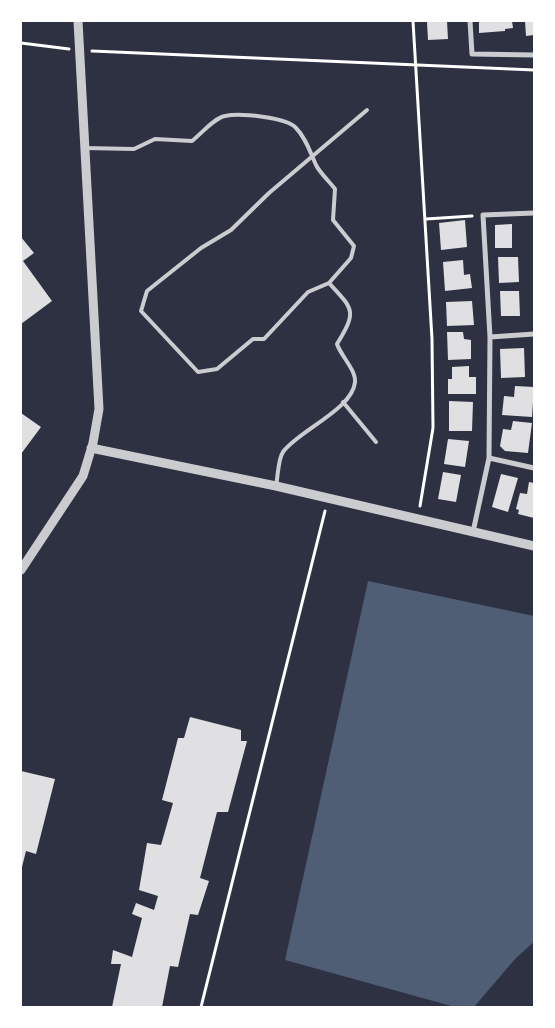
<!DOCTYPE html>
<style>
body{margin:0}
#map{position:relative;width:555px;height:1028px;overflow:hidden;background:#2d3142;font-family:"Sofia Sans Condensed",sans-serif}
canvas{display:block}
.frame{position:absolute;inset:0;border:22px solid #fff;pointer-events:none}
</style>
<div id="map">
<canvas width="555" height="1028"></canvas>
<div class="frame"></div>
</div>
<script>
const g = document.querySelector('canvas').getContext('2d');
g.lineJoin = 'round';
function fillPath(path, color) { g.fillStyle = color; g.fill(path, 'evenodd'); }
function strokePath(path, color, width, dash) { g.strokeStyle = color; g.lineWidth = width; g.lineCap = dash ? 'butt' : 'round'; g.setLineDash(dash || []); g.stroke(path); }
const water = new Path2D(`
 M368,581L534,616V942L516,958L474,1007H455L285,960Z`);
const building = new Path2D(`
 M441,21H447L448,39L428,40L427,22Z
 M479,21H512L513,28L505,29V31L479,33Z
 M525,21H534V35L526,36Z
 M465,220L467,247L441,250L439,223Z
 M512,224V248H495V225Z
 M21,237L34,253L23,261L52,301L21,324Z
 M498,257H518L519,282L499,283Z
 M463,260L464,275L470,274L472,288L445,291L443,262Z
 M500,291H519L520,316H501Z
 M472,301L474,325L447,326L446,302Z
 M447,332H463L464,339L471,340V359L448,360Z
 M524,348L525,377L501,378L500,349Z
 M469,366V377H476V394H448V379H452V367Z
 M515,386L534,387L532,417L502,415L504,396L514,397Z
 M449,401L473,402L472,431H449Z
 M21,413L41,427L21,454Z
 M513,421L532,423L528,453L505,451L500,446L503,429L511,430Z
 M448,439L469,441L465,467L444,464Z
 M443,472L461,475L456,502L438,499Z
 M501,474L518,478L508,512L492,507Z
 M529,482L534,483V518L518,514L519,510L516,509L520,493L527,494Z
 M190,717L241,730V741H247L228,812H217L200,878L209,881L198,915L190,914L178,967L170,966L162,1007H112L121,964H111L113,950L132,957L142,918L132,914L136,903L154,910L158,896L139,890L147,843L161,845L173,803L162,800L178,738H184Z
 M21,771L55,779L36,854L26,851L22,867Z`);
const path = new Path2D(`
 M413,21L432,339L433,428L420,506
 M21,43L69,49
 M92,51L534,70
 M426,219L472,216
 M201,1007L325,511`);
const service = new Path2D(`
 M84,148L134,149L155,139L192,141C201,134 214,118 225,116C239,113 287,117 296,128C306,138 310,152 316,165C320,173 329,181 335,189L333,220L354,246L351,258L329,283L308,292L264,339H253L217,369L198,372L141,311L147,291L201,248L231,230L269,193L367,110
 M343,402L376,442
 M276,486C278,476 278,459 283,452C298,431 353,409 355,382C356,370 341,356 337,344C357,311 354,310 329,283`);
const minor = new Path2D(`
 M470,21L472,54L534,55
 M490,337L534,334
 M489,458L534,468
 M473,532L489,458L490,337L483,215L534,213`);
const tertiary = new Path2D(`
 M91,448L276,486L534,546
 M21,570L83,476L93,443L99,409L78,21`);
fillPath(water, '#4f5d75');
fillPath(building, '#e0e0e3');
strokePath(path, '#fff', 3);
strokePath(service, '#caccd0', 4);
strokePath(minor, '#caccd0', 5);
strokePath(tertiary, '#caccd0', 9);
</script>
